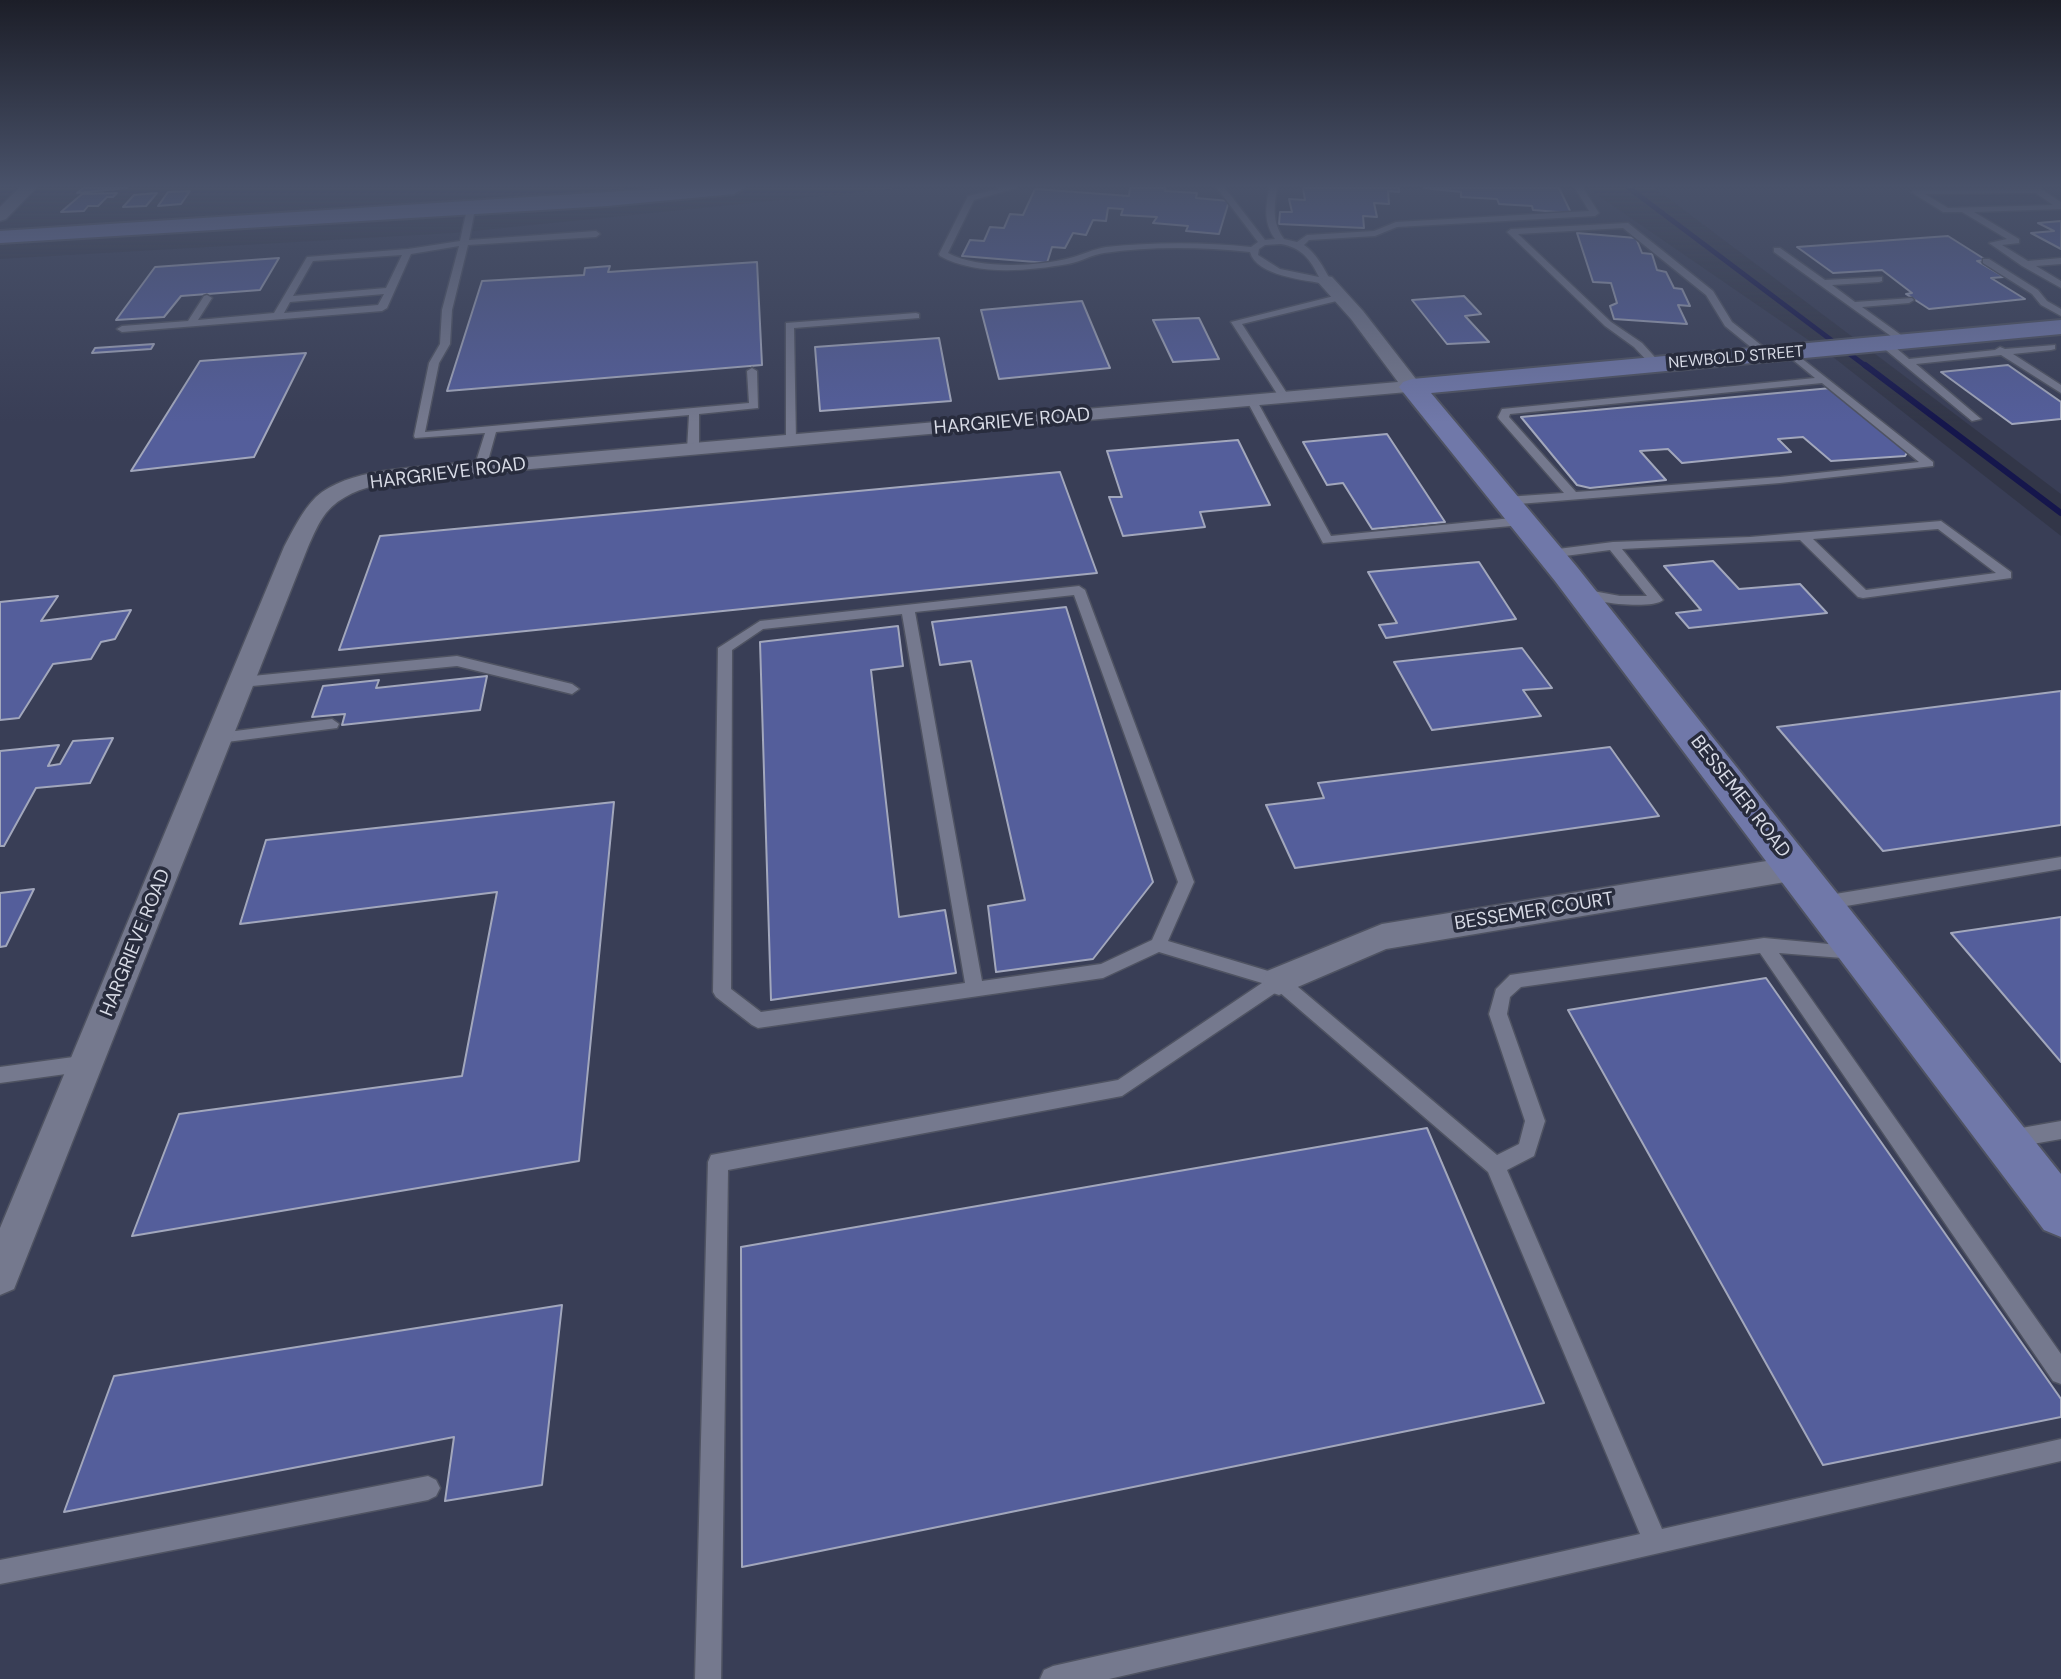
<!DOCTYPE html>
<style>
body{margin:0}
canvas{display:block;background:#323648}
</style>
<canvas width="2061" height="1679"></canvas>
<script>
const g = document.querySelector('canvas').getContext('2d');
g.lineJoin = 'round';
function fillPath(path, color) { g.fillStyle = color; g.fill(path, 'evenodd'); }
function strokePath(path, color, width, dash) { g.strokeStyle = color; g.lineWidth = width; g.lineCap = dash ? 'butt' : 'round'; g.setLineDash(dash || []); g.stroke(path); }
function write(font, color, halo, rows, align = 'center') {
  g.font = font + ' "DM Sans",sans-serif'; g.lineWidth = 7; g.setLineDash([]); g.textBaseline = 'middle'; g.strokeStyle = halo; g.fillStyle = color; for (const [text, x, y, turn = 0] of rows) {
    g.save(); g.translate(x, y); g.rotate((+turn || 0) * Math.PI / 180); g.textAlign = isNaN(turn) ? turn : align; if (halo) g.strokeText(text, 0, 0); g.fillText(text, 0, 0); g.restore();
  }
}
const built = new Path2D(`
 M902,188H1587L1833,357L2061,536V1679H0V259L453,233Z
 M1655,188H2061V494Z`);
const streamFar1 = new Path2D(`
 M1629,188L1867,367`);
const stream = new Path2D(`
 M1865,365L2061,513`);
const building = new Path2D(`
 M83,188H127L77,193Z
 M1130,188H1165V191L1197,193L1196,198L1229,201L1219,234L1186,231L1188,226L1153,223L1157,217L1121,215L1123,209L1108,208L1106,221L1093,220L1086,235L1073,233L1065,248L1052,247L1047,263L962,256L970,240L984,241L990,227L1004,228L1010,214L1023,215L1035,189L1129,196Z
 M1303,188H1399V192L1388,191L1389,204L1374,203L1377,217L1363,216L1364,228L1279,224L1280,212H1292L1289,199L1305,200Z
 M1424,188H1559L1571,213L1533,210L1532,206L1499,204L1497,199L1461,197V192Z
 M190,191L181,204L158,206L168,192Z
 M117,193L113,197H107L98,206H88L84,211L61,212L82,194Z
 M157,193L146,206L123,207L134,195Z
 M2061,221V249L2031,233L2054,231L2038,223Z
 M1577,233L1636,238L1642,253L1652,254L1657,270L1666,272L1674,288L1682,289L1690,306L1678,305L1687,324L1614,319L1610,306L1617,303L1611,283L1593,282Z
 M1948,236L1986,260L1977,261L2004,277L1991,278L2025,299L1929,309L1906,294L1912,293L1882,270L1833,273L1797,247Z
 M279,258L260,290L181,296L164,317L116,320L155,267Z
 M757,262L762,365L447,391L482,281L584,275L585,268L610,266L608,272Z
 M1464,296L1481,314L1465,316L1489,342L1447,344L1412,300Z
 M1082,301L1110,368L999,379L981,310Z
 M1199,318L1219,359L1173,362L1153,320Z
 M939,338L951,401L820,411L815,347Z
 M154,344L151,349L92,353L95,348Z
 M306,353L254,457L131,471L200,361Z
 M2008,365L2061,402V419L2012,424L1941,372Z
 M1831,388L1908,451L1905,456L1831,461L1803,437L1778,439L1791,452L1682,463L1668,449L1640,451L1666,480L1590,488L1577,485L1521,417Z
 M1387,434L1445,522L1372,529L1343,483L1327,485L1303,442Z
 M1238,440L1270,505L1200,512L1205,527L1123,536L1109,497H1122L1107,451Z
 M1060,472L1097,573L339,650L380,536Z
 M1713,561L1739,589L1800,584L1827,613L1689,628L1676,613L1701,610L1664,566Z
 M1479,562L1516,619L1386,638L1379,625L1397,623L1368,572Z
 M58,596L41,621L131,610L115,639L101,642L91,659L53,664L19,718L0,720V602Z
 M1066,607L1153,882L1093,959L996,972L988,906L1025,900L971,661L940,665L932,622Z
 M898,626L903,666L871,670L899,917L945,910L956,973L771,1000L760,642Z
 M1522,648L1552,688L1523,690L1541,716L1432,730L1394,662Z
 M487,676L480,710L342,725L345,714L312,717L323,686L379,680L376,688Z
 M2061,691V825L1883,851L1777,727Z
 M113,738L90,783L36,788L4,846H0V751L59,745L48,766L60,764L73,741Z
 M1610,747L1659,816L1295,868L1266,805L1324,798L1318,783Z
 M614,802L579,1161L132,1236L179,1114L462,1076L497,892L240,924L266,840Z
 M34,889L6,946L0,947V893Z
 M2061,917V1062L1951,933Z
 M1766,978L2061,1399V1417L1823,1465L1568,1010Z
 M1427,1128L1544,1403L742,1567L741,1247Z
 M562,1305L542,1485L445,1501L454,1437L64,1512L114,1376Z`);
const lane = new Path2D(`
 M1002,188H1016L974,200L948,253C977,269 1037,267 1070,258C1082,255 1093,249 1106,247C1154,242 1203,242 1251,247L1258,242L1217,188H1225L1265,240L1275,239C1263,222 1266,207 1269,188H1277C1274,207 1272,222 1284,239L1297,242L1307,235L1374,231L1396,222L1589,211L1575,188H1583L1599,213L1595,216L1397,227L1375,236L1309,240L1304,245C1317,254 1323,267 1331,281L1326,284C1305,280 1256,276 1250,252C1202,247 1151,246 1104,253C1091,255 1080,262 1068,264C1028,271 976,276 940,256L939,254L968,196ZM1281,244C1302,248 1310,259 1319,277L1280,269L1258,255L1259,249L1265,245Z
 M2041,189L2061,202V209L1974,212L2019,239V243L2002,245L2028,261L2061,258V264L2036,266L2061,281V288L2022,266L1989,243L2007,239L1962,212H1943L1911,192L1915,190ZM2036,193L2053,205L1948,208L1925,194Z
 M471,207L475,209L469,240L596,231L600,234L596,237L468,245L452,310L450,344L439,363L425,432L749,403L747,371L752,368L757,371L758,408L699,414V450L693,453L687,450L689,415L496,432L486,468L480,471L474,468L485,433L415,438L414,436L429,363L440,344L442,310L459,246L411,254L387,308L382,311L122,332L117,329L122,326L188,321L204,296L207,295L212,298L198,320L274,313L307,257L408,249L460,241L467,209ZM402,255L386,288L293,296L313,261ZM384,294L378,305L284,313L290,302Z
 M1628,223L1713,291L1732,322L1771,353V357H1763L1725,326L1706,295L1623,228L1518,234L1611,322L1642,343L1662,365L1653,367L1634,347L1605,326L1507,232L1511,229Z
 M1774,248H1780L1825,280L1882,277V281L1879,282L1832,285L1855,302L1912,298L1914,300L1909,303L1862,307L1908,340V344H1902L1774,252Z
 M1983,259H1989L2038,290L2047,301L2061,309V316L2041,305L2032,294L1983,263Z
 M1342,294L1347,297L1345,299L1242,324L1290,398L1281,400L1231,322Z
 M916,313L919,314V318L794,328L796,441L786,443V323Z
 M1881,342H1889L1909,359L1995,350L2000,347L2005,349L2055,345V349L2051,350L2013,354L2061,385V393L2001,355L1916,364L1981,419L1972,421L1881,346Z
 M1791,350L1933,462V466L1780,483L1506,505L1500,501L1506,497L1564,493L1499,419L1498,417L1502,409L1815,378L1787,355V351ZM1822,383L1919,462L1780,477L1576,492L1509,417L1510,414Z
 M1252,398L1257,401L1331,536L1522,517L1528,521L1522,525L1323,543L1247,401Z
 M1941,521L2011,572V578L1863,598L1858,597L1800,540L1622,549L1663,600C1652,610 1587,603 1576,593L1582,589L1620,596H1647L1610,550L1550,558L1544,554L1550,550L1613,542L1750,537ZM1938,529L1996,573L1866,590L1813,539Z
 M1079,586L1085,590L1194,882L1168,941L1285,976L1497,1155L1519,1144L1525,1121L1489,1014L1496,989L1510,975L1764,938L1861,947L1864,952L1861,957L1855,959L1779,953L2061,1354V1384L2053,1381L1760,953L1521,987L1510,997L1507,1014L1545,1121L1534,1156L1507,1170L1662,1529L2061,1439V1461L1109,1679H1040L1044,1670L1053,1666L1640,1534L1488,1172L1278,991L1122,1096L728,1170L721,1679H695L708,1162L711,1155L1118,1080L1262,983L1159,952L1103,978L758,1028L752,1025L716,997L713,992L718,648L760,621ZM1074,595L1178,882L1152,940L1101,964L982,981L915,612ZM902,614L965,983L761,1012L731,989L732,650L763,629Z
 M457,656L572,684L579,689L572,694L457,666L242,687L235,682L242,677Z
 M332,719L339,724L337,728L219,743L212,738L219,733Z
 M2061,857V869L1823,910L1817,908L1815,903L1817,898L1823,896Z
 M88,1055L94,1057L97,1063L94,1069L88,1071L0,1083V1067Z
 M2061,1121V1139L2010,1148L2003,1145L2000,1139L2003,1133L2010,1130Z
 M428,1476L436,1480L440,1488L436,1496L428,1500L0,1584V1560Z`);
const street = new Path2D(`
 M19,188H36L6,219L0,221V207Z
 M1326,276L1332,277L1363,311L1419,383L1422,387L1419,391L451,476C411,481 354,479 326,513C318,523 313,536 308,547L14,1289L0,1295V1228L284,547C293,530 302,511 316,497C347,469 411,468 451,464L1398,382L1351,319L1317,281Z
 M1797,856L1808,860L1812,868L1808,876L1797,880L1386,949L1279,995L1267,991L1263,981L1267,971L1382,924Z`);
const secondary = new Path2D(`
 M670,188H744L734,194L607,206L0,243V231Z
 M2061,320V334L1431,393L1577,567L2061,1174V1237L2044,1230L1555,581L1399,387L1403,382L1412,379Z`);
const farStreetnames = [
 ["NEWBOLD STREET",1736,358,-5]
];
const streetNames = [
 ["HARGRIEVE ROAD",1012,422,-5],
 ["HARGRIEVE ROAD",448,474,-7],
 ["BESSEMER ROAD",1740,797,52],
 ["BESSEMER COURT",1534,912,-9],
 ["HARGRIEVE ROAD",136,943,-68]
];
fillPath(built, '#393e56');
strokePath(streamFar1, '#15164c', 5);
strokePath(stream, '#15164c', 6);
fillPath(building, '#545e9b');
strokePath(building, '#a2a7bc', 2);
strokePath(lane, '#4f5362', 3);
strokePath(street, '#4f5362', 3);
strokePath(secondary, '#4f5362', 4);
fillPath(lane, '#75798e');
fillPath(street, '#75798e');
fillPath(secondary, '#7078a9');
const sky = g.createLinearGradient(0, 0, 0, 423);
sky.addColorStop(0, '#1c1e28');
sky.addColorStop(0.44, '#49526a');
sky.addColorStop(1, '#49526a00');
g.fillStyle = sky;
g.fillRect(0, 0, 2061, 423);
write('16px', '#d8dbe6', '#282c3d', farStreetnames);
write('19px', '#d8dbe6', '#282c3d', streetNames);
</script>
